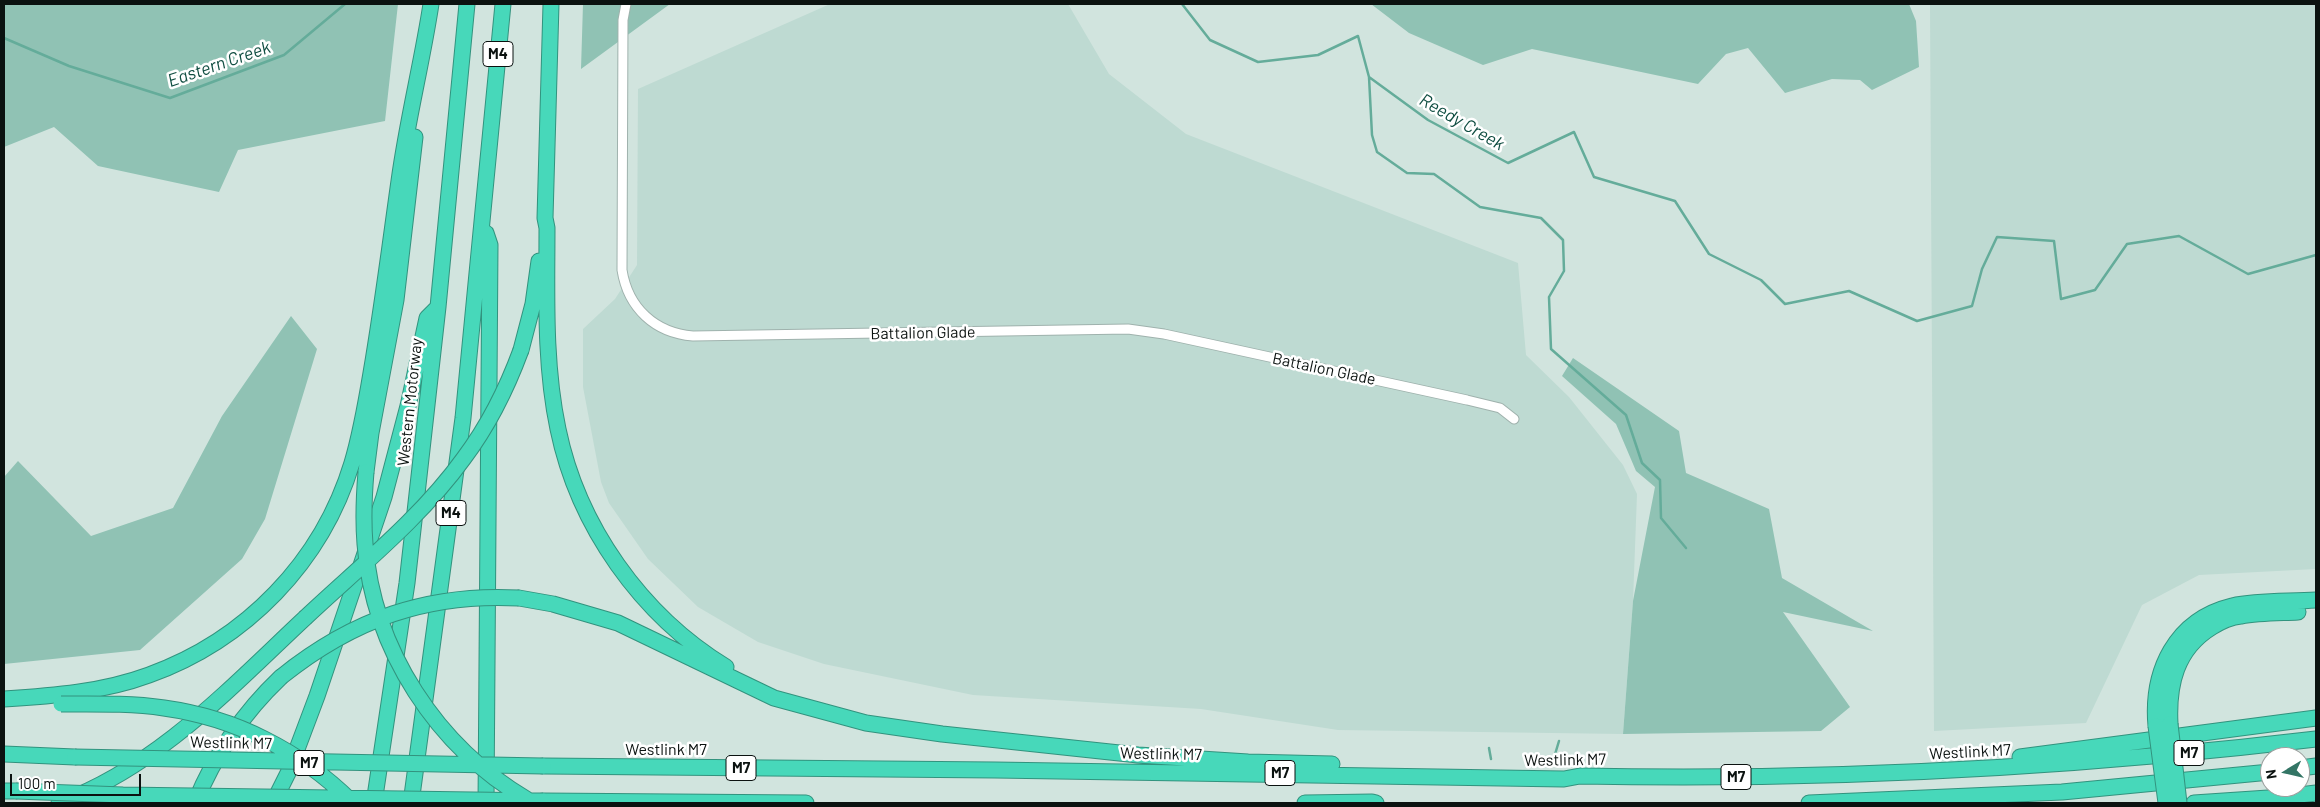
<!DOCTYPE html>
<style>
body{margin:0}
#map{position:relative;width:2320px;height:807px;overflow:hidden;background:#d1e4de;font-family:Barlow,sans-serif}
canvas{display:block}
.frame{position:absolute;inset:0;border:5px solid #0b1210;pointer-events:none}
.north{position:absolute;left:2260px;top:747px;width:50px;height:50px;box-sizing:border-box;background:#fff;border:1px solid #9da09f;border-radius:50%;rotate:261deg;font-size:14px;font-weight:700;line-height:20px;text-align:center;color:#0b1210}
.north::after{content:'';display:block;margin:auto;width:18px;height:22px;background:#337565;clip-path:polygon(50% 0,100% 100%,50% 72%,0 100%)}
.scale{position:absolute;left:10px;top:774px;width:131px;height:22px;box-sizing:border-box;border:2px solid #0b1210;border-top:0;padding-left:6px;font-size:15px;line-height:18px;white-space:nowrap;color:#0b1210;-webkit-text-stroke:4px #fff;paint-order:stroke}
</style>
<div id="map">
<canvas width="2320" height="807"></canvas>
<div class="frame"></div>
<div class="north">N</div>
<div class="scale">100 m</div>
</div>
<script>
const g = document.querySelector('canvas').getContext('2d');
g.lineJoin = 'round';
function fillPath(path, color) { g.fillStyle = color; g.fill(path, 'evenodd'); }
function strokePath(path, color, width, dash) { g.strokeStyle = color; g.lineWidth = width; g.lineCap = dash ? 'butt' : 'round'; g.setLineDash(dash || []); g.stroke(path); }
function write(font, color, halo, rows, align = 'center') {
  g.font = font + ' Barlow,sans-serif'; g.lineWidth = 5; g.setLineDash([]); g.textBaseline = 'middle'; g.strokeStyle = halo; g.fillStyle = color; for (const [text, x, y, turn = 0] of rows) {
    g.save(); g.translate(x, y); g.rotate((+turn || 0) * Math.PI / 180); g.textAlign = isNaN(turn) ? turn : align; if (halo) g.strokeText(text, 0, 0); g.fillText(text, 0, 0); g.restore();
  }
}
const built = new Path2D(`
 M830,4H1068L1109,74L1186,134L1518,263L1526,355L1569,397L1623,465L1637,494L1633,601L1623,734L1338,730L1201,709L973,695L824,664L758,642L698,607L648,559L609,503L601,482L583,387V329L615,299L637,265L638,89Z
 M1930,4H2316V569L2199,575L2142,605L2086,723L1934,731Z`);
const green = new Path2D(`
 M4,4H398L385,121L238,150L219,192L98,166L54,127L4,147Z
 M583,4H670L581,69Z
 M1371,4H1909L1916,21L1919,67L1872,90L1860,80L1832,79L1785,93L1748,48L1726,54L1698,84L1532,49L1483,65L1409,33Z
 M291,316L317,349L265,519L242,559L140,650L4,664V477L18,461L91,536L173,508L222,416Z
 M1573,358L1679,431L1686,473L1769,509L1782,578L1873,631L1783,612L1850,707L1821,731L1623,734L1633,601L1655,487L1636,471L1616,424L1562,376Z`);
const stream = new Path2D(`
 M1182,4L1210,40L1258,62L1318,55L1358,36L1369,77L1428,120L1508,163L1574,132L1594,177L1675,201L1709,254L1761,280L1785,304L1849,291L1917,321L1972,306L1982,269L1997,237L2054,241L2061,299L2095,290L2127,244L2179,236L2248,274L2316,255
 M4,38L69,66L170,98L284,55L345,4
 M1369,77L1372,135L1377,152L1407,173L1434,174L1480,207L1541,218L1563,240L1564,271L1549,297L1551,349L1626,415L1642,463L1660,480L1661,518L1686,548
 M1489,748L1491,759
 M1553,761L1559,741`);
const minor = new Path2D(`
 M626,4L623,20L622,270C628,308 655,333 693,336L1128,329L1164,334L1467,400L1500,408L1514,419`);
const motorway = new Path2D(`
 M551,4L545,218L547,228C547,294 544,363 558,429C578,526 641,615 726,667
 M521,350L533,304L539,261
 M366,472L371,433L396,300L415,137
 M519,598L553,604L618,623L774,698L866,723L942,734L1138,755L1248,762L1332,764
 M4,699C53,696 103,692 149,675C246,640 322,562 352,463C361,433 366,403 371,373C382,309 390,245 399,181C407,121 422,63 431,4
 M2170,724C2168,685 2176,649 2212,627C2220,622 2231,617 2241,616C2259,613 2279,613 2298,612
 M2156,726C2151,671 2175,620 2232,606C2259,600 2289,602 2316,600
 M4,754L75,757
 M2020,757L2316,718
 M543,766L995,770L1564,779L1580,776C1826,781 2072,768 2316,739
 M2300,768L2316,766
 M4,791H16
 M543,801L806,803
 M59,803C157,767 230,688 305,618
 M195,803C215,754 243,713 281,677
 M273,803L288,773L317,696L384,497L408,406L427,318L438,307
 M374,803L407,583L438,307L467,4
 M411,803L463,418L503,4
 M486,803L490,245L486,233
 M1305,803L1372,802L1376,803
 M1809,803L2062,792L2270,772
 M2194,803L2283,797L2316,793`);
const motorwayBridge = new Path2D(`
 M366,472C364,496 363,520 365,544C373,650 437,747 528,800
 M305,618C358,568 421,518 464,458C488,426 507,388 521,350
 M281,677C353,619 428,593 519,598
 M61,704C95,704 130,703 164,708C236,718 300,751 351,801
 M2170,724L2179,803
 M2156,726L2166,803
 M75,757L543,766
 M16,791L123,795L543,801`);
const shields = [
 [498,54,30],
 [451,513,30],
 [2189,753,30],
 [309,763,30],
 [741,768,30],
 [1280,773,30],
 [1736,777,30]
];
const shieldNames = [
 ["M4",498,54],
 ["M4",451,513],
 ["M7",2189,753],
 ["M7",309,763],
 ["M7",741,768],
 ["M7",1280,773],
 ["M7",1736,777]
];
const streetNames = [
 ["Battalion Glade",923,333,-1],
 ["Battalion Glade",1324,369,12],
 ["Western Motorway",410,402,-84],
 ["Westlink M7",231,743,1],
 ["Westlink M7",666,750],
 ["Westlink M7",1970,752,-3],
 ["Westlink M7",1161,754,1],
 ["Westlink M7",1565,760,-1]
];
const waterNames = [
 ["Eastern Creek",219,64,-19],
 ["Reedy Creek",1462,122,30]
];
fillPath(built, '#bedad2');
fillPath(green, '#90c2b4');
strokePath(stream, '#64ac9a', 2.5);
strokePath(minor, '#9fb2ad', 11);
strokePath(motorway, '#32937e', 17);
strokePath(minor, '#fff', 9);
strokePath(motorway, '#47d8ba', 15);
strokePath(motorwayBridge, '#32937e', 17, []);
strokePath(motorwayBridge, '#47d8ba', 15);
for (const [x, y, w] of shields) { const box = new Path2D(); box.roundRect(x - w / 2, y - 12.5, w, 25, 4); g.fillStyle = '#fff'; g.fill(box); strokePath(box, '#0b1210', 1); }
write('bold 15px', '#0b1210', null, shieldNames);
write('16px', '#0b1210', '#fff', streetNames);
write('italic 18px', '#0f4d41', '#fff', waterNames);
</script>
